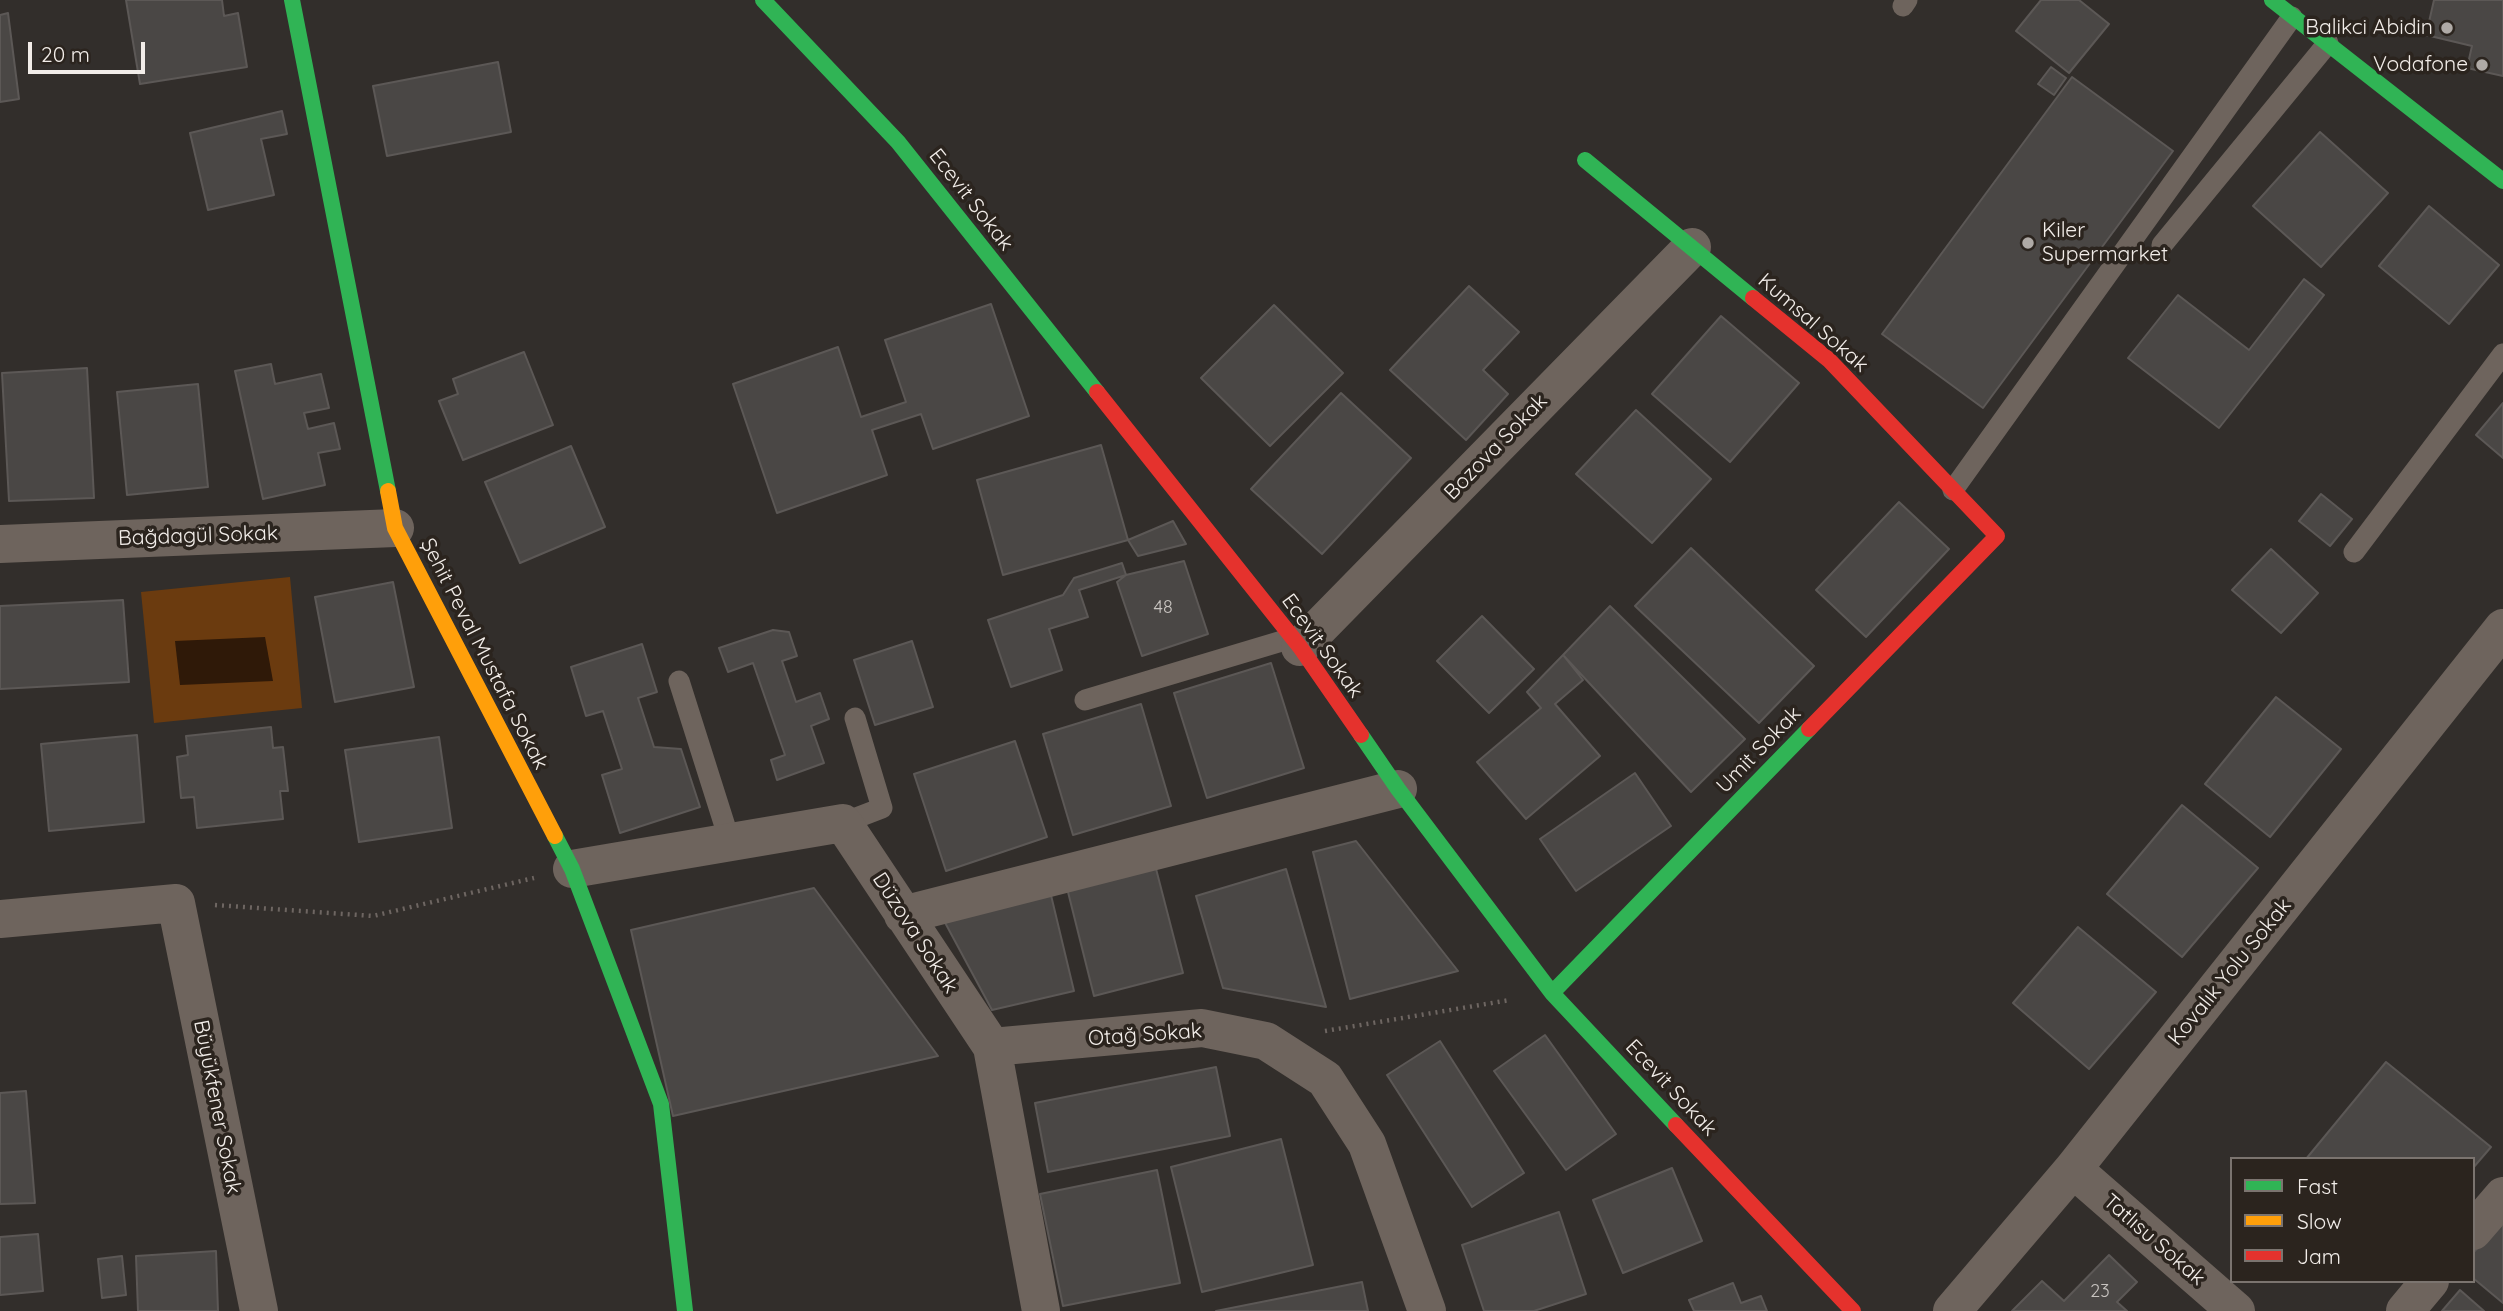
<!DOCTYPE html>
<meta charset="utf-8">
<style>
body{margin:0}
#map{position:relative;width:2503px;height:1311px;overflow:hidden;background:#322e2b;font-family:Quicksand,sans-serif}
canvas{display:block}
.legend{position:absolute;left:2230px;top:1157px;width:245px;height:126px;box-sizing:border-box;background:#2b241e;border:2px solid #7b746f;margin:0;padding:9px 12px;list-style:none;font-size:21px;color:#f2ede9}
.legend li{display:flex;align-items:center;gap:14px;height:35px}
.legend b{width:35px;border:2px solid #7b746f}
.scale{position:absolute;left:28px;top:42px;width:117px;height:32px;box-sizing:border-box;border:4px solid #f2ede9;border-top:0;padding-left:9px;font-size:21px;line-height:24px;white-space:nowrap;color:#f2ede9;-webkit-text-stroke:5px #2b241e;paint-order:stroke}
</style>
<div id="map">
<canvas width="2503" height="1311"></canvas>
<ul class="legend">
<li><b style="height:9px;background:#30b455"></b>Fast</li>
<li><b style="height:9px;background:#ff9f0a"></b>Slow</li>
<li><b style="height:9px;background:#e5322d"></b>Jam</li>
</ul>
<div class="scale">20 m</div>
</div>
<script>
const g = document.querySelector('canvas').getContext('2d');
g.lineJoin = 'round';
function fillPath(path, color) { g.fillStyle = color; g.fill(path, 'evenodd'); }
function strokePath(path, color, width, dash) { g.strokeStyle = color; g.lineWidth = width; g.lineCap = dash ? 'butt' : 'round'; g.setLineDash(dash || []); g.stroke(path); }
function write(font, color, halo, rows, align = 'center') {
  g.font = font + ' Quicksand,sans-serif'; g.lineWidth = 7; g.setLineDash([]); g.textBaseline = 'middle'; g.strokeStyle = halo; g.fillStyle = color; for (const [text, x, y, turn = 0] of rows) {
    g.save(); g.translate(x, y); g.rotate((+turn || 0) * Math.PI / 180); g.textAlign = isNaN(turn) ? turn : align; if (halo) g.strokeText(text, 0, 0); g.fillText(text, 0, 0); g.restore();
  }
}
const green = new Path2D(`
 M290,577L302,708L154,723L141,592Z`);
const water = new Path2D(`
 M265,637L273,681L180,685L175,641Z`);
const building = new Path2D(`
 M126,0H222L224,16L238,13L247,67L140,84Z
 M2041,0H2079L2109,24L2069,73L2016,31Z
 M2434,0H2503V76L2467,68L2472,46L2426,35Z
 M8,13L19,99L0,102V15Z
 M498,62L511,132L387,156L373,86Z
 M2051,67L2066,78L2054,95L2038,84Z
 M2072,77L2173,151L1983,408L1882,334Z
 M282,111L287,134L261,139L274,195L208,210L190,133Z
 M2320,132L2388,193L2321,267L2253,206Z
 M2429,206L2499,265L2449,324L2379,266Z
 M2304,279L2324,295L2219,428L2128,358L2178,295L2249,350Z
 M1469,286L1519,332L1483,370L1508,394L1466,440L1390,370Z
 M991,304L1029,416L933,449L921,414L872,430L887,475L777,513L733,384L838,347L861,417L906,402L885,340Z
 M1274,305L1343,373L1270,446L1201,378Z
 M1721,316L1799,383L1730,462L1652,394Z
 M524,352L553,425L463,460L439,401L458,394L453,379Z
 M271,364L275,384L321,374L329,408L304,413L308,429L334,423L340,449L318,453L325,485L263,499L235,371Z
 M87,368L94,498L9,501L2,373Z
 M198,384L208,487L127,495L117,392Z
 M1341,393L1411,458L1322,554L1251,489Z
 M2503,403V458L2476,435Z
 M1636,410L1711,479L1652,543L1576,474Z
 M1101,445L1128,540L1003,575L977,480Z
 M571,446L605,527L520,563L485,482Z
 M2321,494L2352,519L2330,546L2299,521Z
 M1899,502L1949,549L1866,637L1816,590Z
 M1173,521L1186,544L1138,556L1128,540Z
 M1691,548L1814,666L1759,723L1635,606Z
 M2271,549L2318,593L2281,633L2232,590Z
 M1184,561L1208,634L1142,656L1117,582L1126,575Z
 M1122,563L1126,575L1079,590L1088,617L1049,629L1062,670L1011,687L988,620L1063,595L1074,578Z
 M393,582L414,687L335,702L315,597Z
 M123,600L129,682L0,689V606Z
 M1610,606L1745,739L1691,792L1563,655Z
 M1482,616L1534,669L1489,713L1437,661Z
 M773,630L789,632L797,656L782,661L796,702L820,693L829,719L811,726L824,763L777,780L771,760L785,755L753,663L728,672L719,648Z
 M912,641L933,707L875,725L854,660Z
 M642,644L657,692L638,698L654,747L681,749L700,807L620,833L602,775L622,769L603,711L586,716L571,667Z
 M1563,655L1583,680L1555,704L1600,756L1526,819L1477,762L1541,708L1527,692Z
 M1271,663L1304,768L1207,798L1174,693Z
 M2276,697L2341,749L2270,837L2205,784Z
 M1141,704L1171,806L1073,835L1043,734Z
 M271,727L273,748L283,747L288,791H280L283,819L197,828L194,797L181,798L177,757L188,755L186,736Z
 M137,735L144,822L49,831L41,744Z
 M439,737L452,828L359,842L345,750Z
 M1015,741L1047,837L946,871L914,774Z
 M1635,773L1671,826L1576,891L1540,839Z
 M2182,805L2258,868L2182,957L2107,894Z
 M1356,841L1458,971L1350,999L1313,852Z
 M1154,861L1183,973L1094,996L1066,884Z
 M1286,869L1326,1007L1223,988L1196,896Z
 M814,888L938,1056L673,1116L631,930Z
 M1050,891L1074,991L992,1010L942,917Z
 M2078,927L2156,992L2089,1069L2013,1003Z
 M1545,1035L1616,1134L1566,1170L1494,1071Z
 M1440,1041L1524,1173L1472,1207L1387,1075Z
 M2386,1062L2491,1147L2473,1168V1159H2306Z
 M1216,1067L1230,1136L1048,1172L1035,1103Z
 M26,1091L35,1203L0,1204V1093Z
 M1281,1139L1313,1265L1202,1292L1171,1167Z
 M1672,1168L1702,1241L1623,1273L1593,1200Z
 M1157,1170L1180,1283L1063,1306L1040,1194Z
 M1559,1212L1586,1294L1534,1311H1484L1462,1245Z
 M2503,1219V1303L2473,1278V1253Z
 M38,1234L43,1291L0,1295V1237Z
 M216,1251L218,1311H138L136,1256Z
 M2109,1255L2137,1282L2117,1302L2127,1311H2012L2042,1281L2064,1301Z
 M122,1256L126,1295L102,1298L98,1259Z
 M1362,1282L1368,1311H1216Z
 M1733,1283L1741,1303L1761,1296L1767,1311H1694L1689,1300Z
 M2460,1290L2484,1311H2442Z`);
const path = new Path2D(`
 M215,905L373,916L534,878
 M1325,1031L1510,1000`);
const lane = new Path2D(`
 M1903,6L1907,0
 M2162,245L2328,43
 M1953,490L2292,17
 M2354,552L2503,354
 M679,681L730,842
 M1085,700L1292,638
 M843,823L882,808L855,718`);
const street = new Path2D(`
 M0,544L395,528
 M1300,647L1692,247
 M572,869L843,823L992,1047L1041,1311
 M903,915L1398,789
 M0,919L176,903L259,1311
 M992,1047L1202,1028L1266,1041L1325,1079L1367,1144L1427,1311
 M2073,1169L2236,1311
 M2473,1231L2503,1196
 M1952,1311L2073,1169L2503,628
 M2405,1311L2430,1281`);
const fast = new Path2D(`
 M292,0L388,491
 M763,0L898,142L1097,392
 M2272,0L2503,181
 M1585,160L1753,298
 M1361,735L1398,789L1552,993L1676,1125
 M555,836L572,869L661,1104L685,1311
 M1552,993L1809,729`);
const slow = new Path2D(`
 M388,491L395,528L555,836`);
const jam = new Path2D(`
 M1753,298L1829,360L1997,536L1809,729
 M1097,392L1300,647L1361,735
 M1676,1125L1853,1311`);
const markers = [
 [2447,28,7,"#afaaa6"],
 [2482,65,7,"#afaaa6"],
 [2028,243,7,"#afaaa6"]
];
const numberNames = [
 ["48",1163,608],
 ["23",2100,1292]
];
const poiNames = [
 ["Balikci Abidin",2433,28],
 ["Vodafone",2468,65],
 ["Kiler",2042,231,"left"],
 ["Supermarket",2042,255,"left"]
];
const streetNames = [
 ["Ecevit Sokak",971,200,52],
 ["Kumsal Sokak",1813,323,41],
 ["Bozova Sokak",1496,447,-46],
 ["Bağdagül Sokak",198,536,-2],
 ["Ecevit Sokak",1322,646,54],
 ["Şehit Peval Mustafa Sokak",484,654,63],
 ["Umit Sokak",1759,750,-46],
 ["Düzova Sokak",915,933,57],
 ["Kovalık Yolu Sokak",2230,972,-51],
 ["Otağ Sokak",1145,1035,-4],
 ["Ecevit Sokak",1671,1088,47],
 ["Büyükfener Sokak",217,1107,79],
 ["Tatlısu Sokak",2154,1240,41]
];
fillPath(green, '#6b3b0f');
fillPath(water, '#2f1908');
fillPath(building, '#4a4745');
strokePath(building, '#5c5856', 2);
strokePath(path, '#6e6662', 4.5, [2, 5]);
strokePath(lane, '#6e645d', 21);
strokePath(street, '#6e645d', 38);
strokePath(fast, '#30b455', 16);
strokePath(slow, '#ff9f0a', 16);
strokePath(jam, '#e5322d', 16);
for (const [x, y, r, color] of markers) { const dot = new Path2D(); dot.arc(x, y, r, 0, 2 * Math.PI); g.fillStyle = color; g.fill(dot); strokePath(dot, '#2b241e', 2.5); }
write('18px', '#c8c4c0', null, numberNames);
write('21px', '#f2ede9', '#2b241e', poiNames, 'right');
write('21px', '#f2ede9', '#2b241e', streetNames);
</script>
